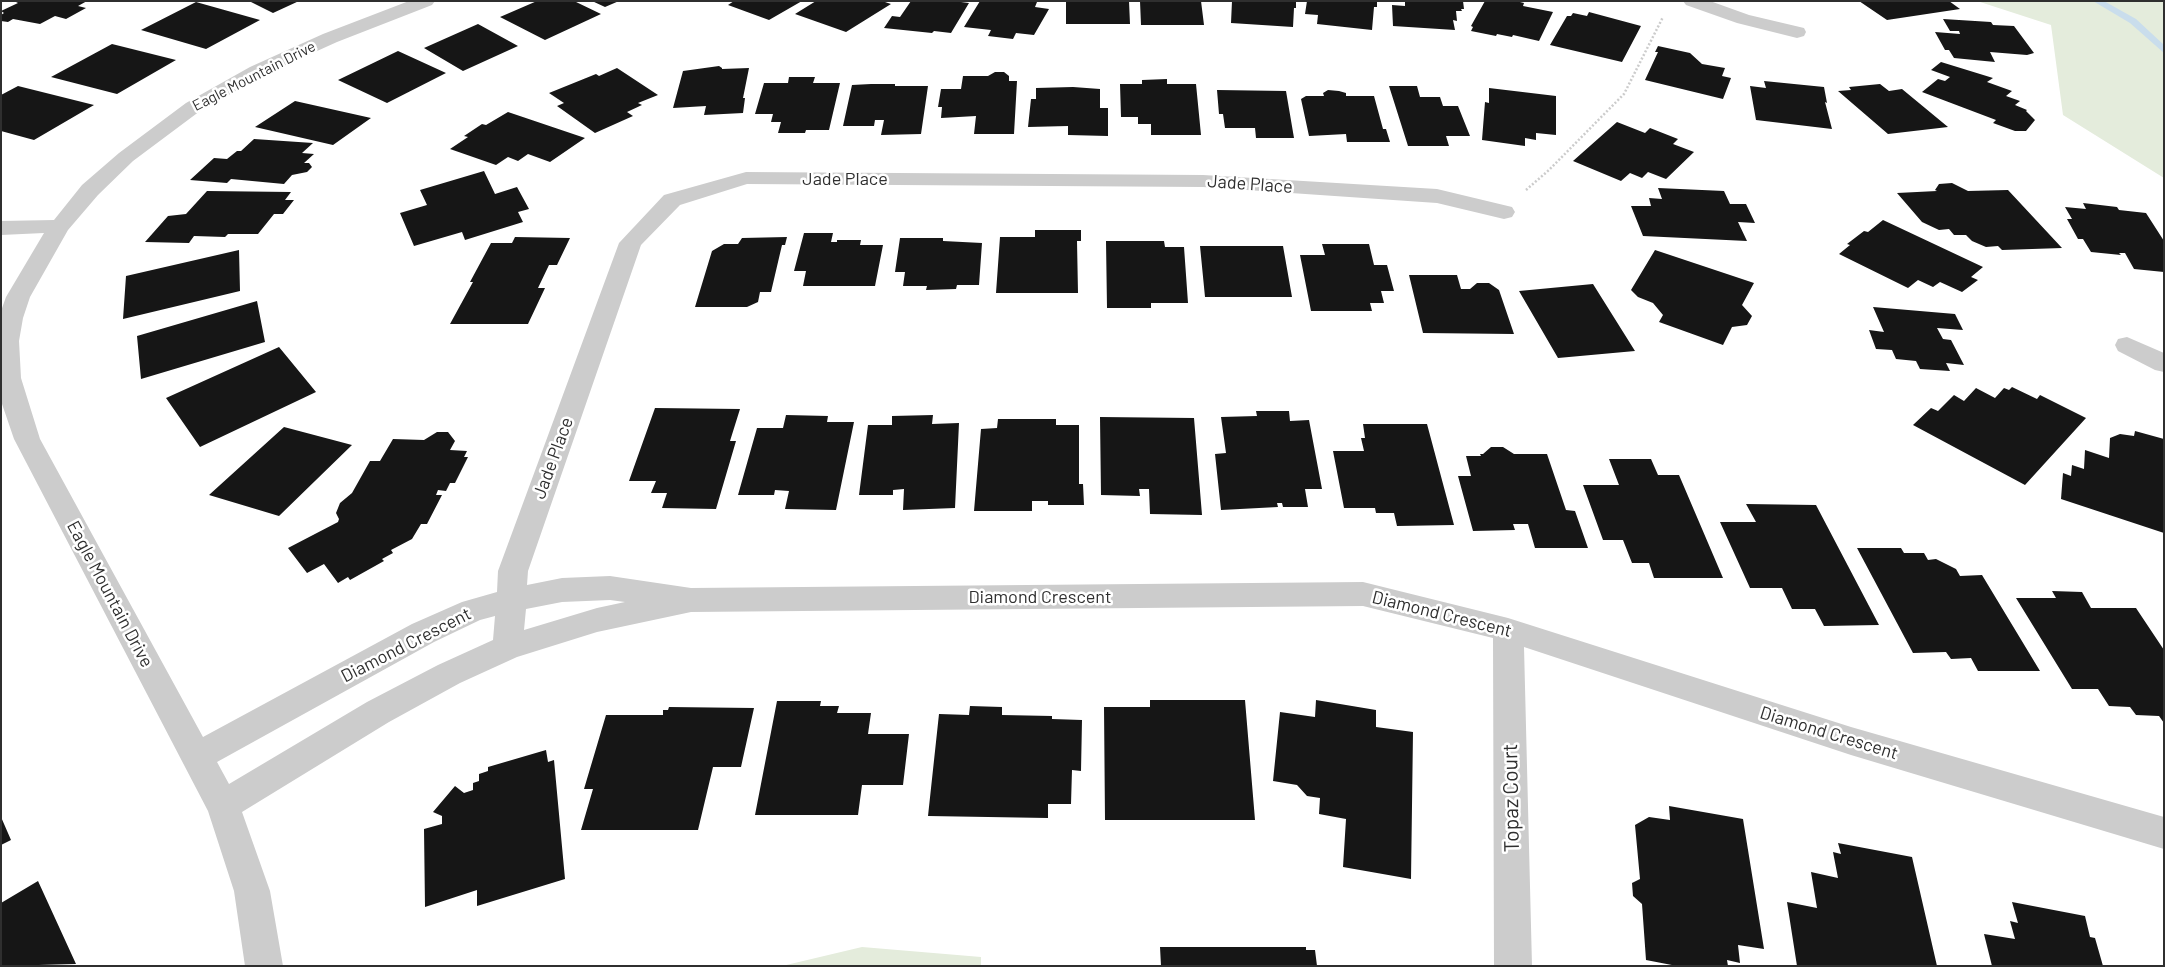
<!DOCTYPE html>
<style>
body{margin:0}
#map{position:relative;width:2165px;height:967px;overflow:hidden;background:#fff;font-family:Barlow,sans-serif}
canvas{display:block}
.frame{position:absolute;inset:0;border:2px solid #2f2f2f;pointer-events:none}
</style>
<div id="map">
<canvas width="2165" height="967"></canvas>
<div class="frame"></div>
</div>
<script>
const context = document.querySelector('canvas').getContext('2d');
context.lineJoin = 'round';
function fillPath(path, color) { context.fillStyle = color; context.fill(path, 'evenodd'); }
const poly = rows => new Path2D(rows.map(r => 'M' + r).join(''));
function strokePath(path, color, width, dash) { context.strokeStyle = color; context.lineWidth = width; context.lineCap = dash ? 'butt' : 'round'; context.setLineDash(dash || []); context.stroke(path); }
function label(font, color, halo, rows, align = 'center') {
  context.font = font + ' Barlow,sans-serif'; context.lineWidth = 5; context.setLineDash([]); context.textBaseline = 'middle'; context.strokeStyle = halo; context.fillStyle = color; for (const [text, x, y, turn = 0] of rows) {
    context.save(); context.translate(x, y); context.rotate((+turn || 0) * Math.PI / 180); context.textAlign = isNaN(turn) ? turn : align; if (halo) context.strokeText(text, 0, 0); context.fillText(text, 0, 0); context.restore();
  }
}
const green = poly([
 [1977,1,2164,1,2164,178,2063,115,2051,25],
 [862,947,981,957,981,966,782,966]
]);
const stream = poly([
 [2093,1,2104,1,2136,19,2164,45,2164,53,2130,23,2093,1]
]);
const building = poly([
 [14,1,87,1,78,6,86,8,66,19,55,16,40,24,13,19,8,22,1,21,1,15,4,13,1,11,18,3],
 [249,1,299,1,273,13],
 [537,1,574,1,601,14,545,40,500,17],
 [592,1,619,1,605,7],
 [734,1,802,1,769,20,728,5],
 [816,1,882,1,891,4,846,32,795,14],
 [911,1,953,1,969,3,951,33,934,31,932,33,884,28,892,16,900,17],
 [980,1,1037,2,1035,7,1049,9,1034,35,1016,33,1013,39,988,36,991,30,964,27],
 [1066,1,1129,1,1130,24,1066,24],
 [1140,1,1201,1,1204,25,1141,25],
 [1232,1,1296,1,1296,8,1294,8,1293,27,1231,23],
 [1307,1,1377,1,1377,7,1374,7,1372,30,1317,24,1318,15,1305,14],
 [1405,1,1463,1,1464,9,1461,9,1462,11,1456,11,1457,21,1453,20,1455,30,1393,26,1392,5,1405,6],
 [1485,1,1516,1,1524,3,1523,6,1553,12,1539,41,1513,35,1512,37,1497,34,1496,36,1471,31,1473,27,1471,26],
 [1859,1,1949,1,1960,9,1887,20],
 [196,2,260,20,206,49,141,30],
 [1589,12,1641,26,1622,62,1550,45,1567,16,1571,16,1573,13,1587,16],
 [1943,19,1991,22,1993,25,2014,26,2034,53,2027,55,1990,52,1995,62,1954,58,1949,50,1945,50,1935,32,1960,34,1959,31,1950,31],
 [478,24,518,46,463,71,424,48],
 [112,44,176,60,117,94,51,77],
 [1658,46,1690,53,1702,64,1725,68,1722,76,1731,78,1723,99,1645,80,1658,52,1655,52],
 [398,51,446,73,387,103,338,80],
 [1941,62,1993,78,1987,82,2012,91,2006,96,2020,101,2015,105,2027,110,2026,111,2035,120,2026,131,2015,131,1993,123,1996,120,1922,92,1938,79,1945,81,1950,77,1931,70],
 [719,66,722,68,722,69,749,68,743,98,745,98,743,113,704,115,706,106,673,108,683,71],
 [617,68,658,95,638,103,642,105,627,112,633,116,595,133,557,106,564,103,549,93,596,74,599,76],
 [995,72,1004,72,1009,76,1009,81,1017,81,1014,134,974,134,976,116,941,118,942,107,938,107,941,89,961,89,963,76,988,76],
 [789,77,815,77,813,83,840,83,829,130,806,130,805,133,778,133,781,122,771,122,773,114,755,114,764,83,788,83],
 [1167,79,1167,84,1196,84,1201,135,1151,135,1151,124,1138,124,1138,117,1121,117,1120,84,1142,84,1142,80],
 [1764,81,1824,87,1827,103,1825,102,1832,129,1756,120,1750,86,1766,88],
 [871,84,895,84,895,86,928,86,921,134,881,135,884,120,875,120,874,126,843,126,852,85],
 [1880,84,1889,91,1902,89,1948,127,1888,134,1838,91,1851,90,1849,87],
 [18,86,94,105,34,140,1,131,1,95],
 [1389,86,1417,86,1420,97,1440,97,1443,106,1458,106,1470,136,1446,136,1449,146,1408,146],
 [1073,87,1100,89,1100,108,1108,108,1108,136,1068,135,1068,126,1028,127,1031,99,1036,99,1036,88],
 [1489,88,1556,96,1556,135,1536,133,1536,140,1525,138,1525,146,1482,140,1485,102,1489,103],
 [1217,90,1286,91,1294,138,1256,138,1255,128,1225,128,1223,114,1219,114],
 [1328,90,1339,91,1346,93,1346,96,1374,96,1383,129,1386,129,1390,142,1347,142,1346,134,1309,136,1301,99,1306,96,1324,96,1323,93],
 [295,101,371,118,333,145,255,127],
 [508,112,585,138,550,162,528,154,518,161,508,157,496,165,450,149,468,137,464,136,482,124,486,125],
 [1617,122,1645,133,1650,128,1678,139,1673,144,1694,152,1666,179,1648,172,1642,178,1630,173,1621,181,1573,161],
 [254,139,313,143,302,153,314,154,304,163,309,163,312,167,307,172,292,175,284,184,231,179,227,183,190,180,214,158,227,159,237,151,241,151],
 [484,171,495,194,517,187,529,209,518,212,523,222,465,240,462,232,414,246,400,213,427,205,420,190],
 [1952,183,1968,191,2008,190,2062,248,2002,250,1998,246,1986,247,1972,241,1966,235,1954,235,1949,229,1939,230,1922,222,1897,193,1937,191,1935,190,1939,184],
 [1658,188,1724,191,1730,204,1746,204,1755,223,1738,222,1747,241,1643,236,1631,206,1651,206,1649,198,1662,199],
 [207,191,291,192,285,200,294,200,283,214,274,214,258,234,228,234,225,237,194,236,189,243,145,242,168,216,186,214],
 [2083,203,2117,207,2119,210,2146,213,2164,241,2164,272,2134,269,2125,253,2119,253,2121,255,2091,252,2083,239,2078,239,2067,219,2072,219,2065,207,2086,209],
 [1883,220,1983,267,1971,277,1978,280,1962,292,1940,282,1933,287,1918,280,1908,288,1839,254,1850,245,1847,244,1864,231,1868,232],
 [1035,230,1081,230,1081,241,1077,241,1078,293,996,293,1000,237,1035,237],
 [804,233,833,233,831,242,837,242,837,240,861,240,860,245,883,245,875,286,803,286,806,271,794,271],
 [515,237,570,238,557,265,549,265,538,288,545,288,528,324,450,324,473,282,470,282,491,243,512,243],
 [787,237,785,245,782,245,771,292,760,292,758,302,747,307,695,307,712,251,724,244,738,244,742,238],
 [900,238,943,238,943,241,982,243,979,285,957,285,956,289,926,290,927,286,903,286,905,272,895,272],
 [1106,241,1164,241,1165,247,1184,247,1188,303,1151,303,1151,308,1107,308],
 [1322,244,1369,244,1374,265,1387,265,1394,291,1381,291,1384,303,1370,303,1372,311,1311,311,1300,255,1325,255],
 [1200,246,1283,246,1292,297,1205,297],
 [239,250,240,291,123,319,126,276],
 [1655,250,1754,283,1742,305,1752,316,1747,325,1732,327,1723,345,1659,322,1663,315,1653,303,1638,297,1631,290],
 [1409,275,1457,275,1461,289,1470,289,1477,283,1489,283,1499,290,1514,334,1423,333],
 [1593,284,1635,351,1558,358,1519,291],
 [257,301,265,342,141,379,137,336],
 [1873,307,1955,314,1963,330,1937,328,1943,339,1951,340,1964,365,1946,363,1950,371,1920,369,1916,361,1896,359,1892,350,1876,349,1869,330,1884,332],
 [279,347,316,392,200,447,166,398],
 [2012,387,2037,399,2040,395,2086,418,2025,485,1913,425,1931,408,1938,411,1954,395,1964,401,1976,388,1995,398,2004,388,2009,390],
 [655,408,740,409,730,441,736,441,716,509,662,508,667,493,651,493,656,481,629,481],
 [1256,411,1289,411,1290,421,1309,420,1322,489,1305,489,1308,507,1283,507,1282,503,1277,503,1278,507,1221,510,1215,454,1226,453,1221,417,1257,416],
 [786,415,828,416,827,422,854,422,836,510,785,509,789,491,775,490,774,495,738,495,757,428,783,428],
 [933,415,932,424,959,423,955,508,903,510,904,489,893,490,893,495,859,495,868,425,892,425,892,416],
 [1100,417,1194,418,1202,515,1150,514,1149,489,1139,489,1140,496,1101,495],
 [998,419,1056,419,1056,425,1079,425,1079,484,1083,484,1084,505,1048,505,1048,501,1032,501,1032,511,974,511,981,429,997,428],
 [1363,424,1427,424,1454,525,1397,526,1394,513,1376,513,1375,508,1344,508,1333,451,1364,451,1361,438,1365,438],
 [284,427,352,445,279,516,209,495],
 [2135,431,2164,439,2164,533,2061,499,2063,473,2071,476,2072,465,2084,469,2085,450,2109,458,2110,438,2120,434,2134,436],
 [437,432,448,432,455,441,450,450,467,451,464,457,468,457,455,483,450,483,446,491,438,490,436,495,442,495,427,524,421,524,412,539,391,550,393,553,382,559,384,561,350,580,348,577,338,583,324,564,307,573,288,548,338,522,339,519,336,513,340,503,352,493,370,461,380,461,393,439,424,440],
 [1491,447,1503,447,1514,454,1547,454,1566,510,1575,511,1588,548,1535,548,1528,524,1513,524,1515,530,1473,531,1458,476,1471,476,1466,456,1481,456,1480,454,1483,454],
 [1609,459,1651,459,1658,475,1679,475,1723,578,1654,578,1649,563,1632,563,1623,540,1603,540,1583,485,1619,485],
 [1746,504,1816,505,1879,625,1824,626,1815,609,1792,609,1782,588,1750,588,1720,522,1756,522],
 [1857,548,1901,548,1904,553,1924,553,1928,560,1936,559,1956,569,1960,576,1982,575,2040,671,1978,671,1971,658,1951,659,1946,652,1913,653],
 [2052,591,2082,592,2091,608,2136,608,2164,650,2164,723,2159,716,2136,715,2130,707,2109,706,2098,689,2072,689,2016,598,2056,598],
 [1150,700,1245,700,1255,820,1105,820,1104,707,1150,707],
 [1316,700,1376,710,1376,727,1413,732,1411,879,1343,867,1346,819,1319,814,1320,798,1307,796,1297,785,1273,781,1280,712,1315,717],
 [777,701,821,701,820,706,839,706,837,713,871,713,868,734,909,734,903,785,862,785,858,815,755,815],
 [970,706,1002,707,1002,715,1052,716,1052,719,1082,720,1081,771,1072,770,1071,804,1048,804,1048,818,928,816,939,714,969,715],
 [669,707,754,708,741,767,713,767,698,830,581,830,593,789,584,789,606,715,663,715,663,710,668,710],
 [546,750,548,762,554,760,565,879,477,906,477,890,425,907,424,829,442,824,442,816,433,812,455,786,464,793,473,790,473,783,479,781,479,774,488,771,488,767],
 [1669,806,1743,819,1764,949,1738,945,1740,963,1727,960,1728,966,1677,966,1646,960,1642,904,1633,896,1632,883,1640,879,1635,825,1649,817,1670,820],
 [1,817,11,840,1,845],
 [1838,843,1912,857,1937,966,1797,966,1787,902,1817,908,1811,872,1838,878,1833,852,1841,854],
 [38,881,76,964,1,966,1,903],
 [2012,902,2085,916,2090,937,2095,938,2103,966,1992,966,1984,934,2015,939,2010,921,2018,923],
 [1160,947,1306,947,1306,950,1315,950,1317,966,1161,966]
]);
const path = poly([
 [1526,190,1549,170,1624,94,1663,17]
]);
const minor = poly([
 [409,1,435,1,432,5,337,42,264,75,200,111,133,161,98,195,68,230,30,297,23,318,19,341,21,378,40,439,203,737,412,624,462,602,497,592,498,571,619,243,664,195,746,172,1203,175,1437,189,1512,207,1515,212,1512,217,1504,219,1437,203,1203,187,747,184,680,205,641,245,528,571,527,585,562,578,610,576,691,588,1363,582,1508,618,1851,727,2164,817,2164,849,1851,755,1524,647,1532,966,1494,966,1493,638,1363,606,691,612,597,632,517,657,460,683,389,722,242,812,270,891,283,966,245,966,234,891,208,811,14,439,1,401,1,311,6,297,44,233,1,235,1,221,54,220,82,185,119,153,186,103,250,67,323,34,409,1],
 [610,600,625,602,597,608,524,630,526,609,562,602,610,600],
 [495,616,493,640,438,665,367,702,229,784,217,762,434,642,480,620,495,616],
 [1683,1,1710,1,1749,15,1804,28,1806,32,1804,36,1797,38,1737,23,1686,5,1683,1],
 [2127,337,2164,353,2164,372,2155,370,2118,351,2115,345,2118,339,2127,337]
]);
const farStreetnames = [
 ["Eagle Mountain Drive",254,76,-27]
];
const streetNames = [
 ["Jade Place",845,179],
 ["Jade Place",1250,184,4],
 ["Jade Place",553,458,-70],
 ["Eagle Mountain Drive",110,594,62],
 ["Diamond Crescent",1040,597],
 ["Diamond Crescent",1442,614,14],
 ["Diamond Crescent",406,645,-27],
 ["Diamond Crescent",1829,733,17]
];
const nearStreetnames = [
 ["Topaz Court",1511,798,-91]
];
fillPath(green, '#e4ecdc');
fillPath(stream, '#c9ddec');
fillPath(building, '#161616');
strokePath(path, '#ccc', 2.5, [2, 2]);
fillPath(minor, '#ccc');
label('15px', '#2f2f2f', '#fff', farStreetnames);
label('18px', '#2f2f2f', '#fff', streetNames);
label('21px', '#2f2f2f', '#fff', nearStreetnames);
</script>
